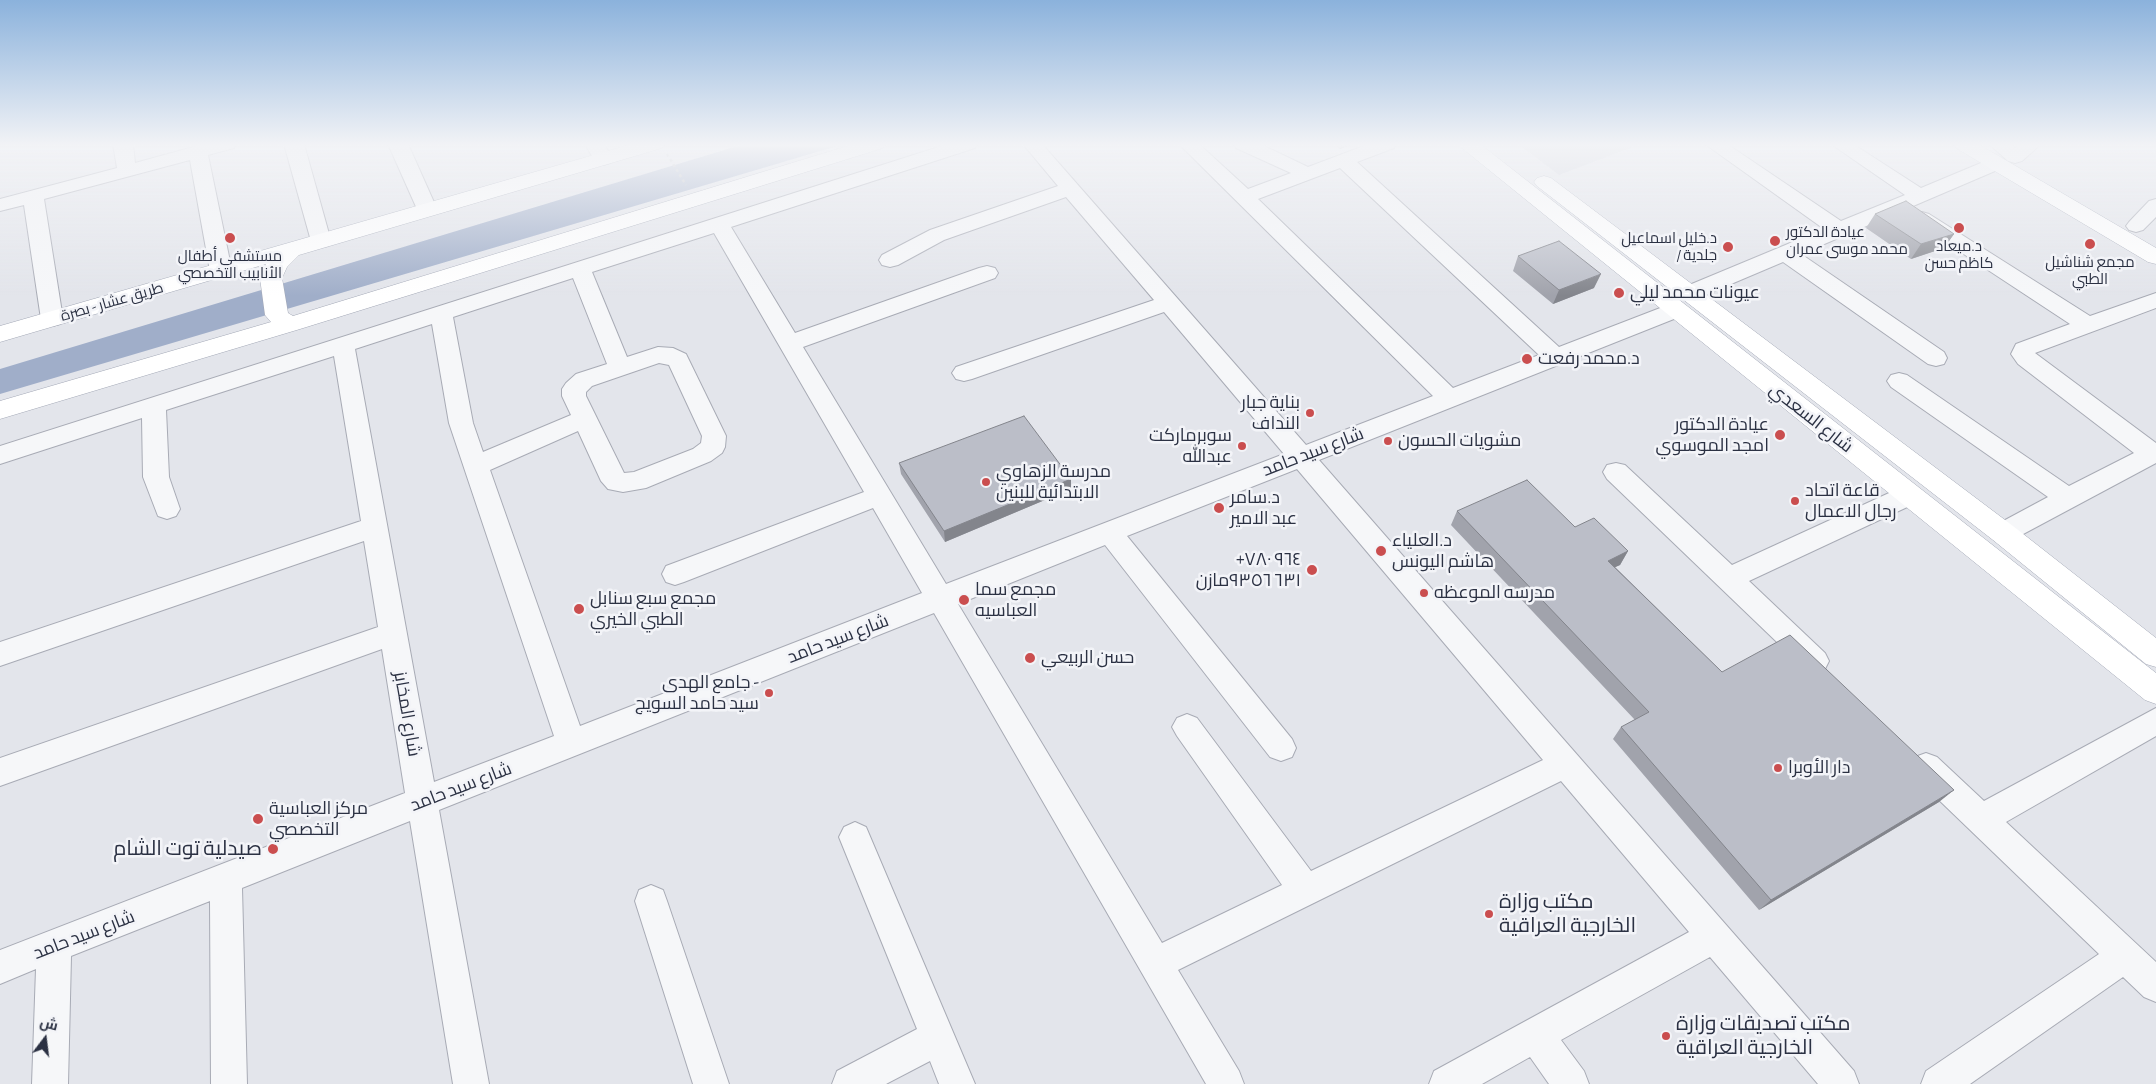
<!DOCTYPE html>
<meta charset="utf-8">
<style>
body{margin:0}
#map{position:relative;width:2156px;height:1084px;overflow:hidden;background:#e3e5eb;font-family:"Alegreya Sans",Cairo,sans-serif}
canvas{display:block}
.north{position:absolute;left:20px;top:1014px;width:50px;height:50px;-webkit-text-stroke:4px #f3f4f8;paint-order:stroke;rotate:15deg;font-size:14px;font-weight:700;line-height:20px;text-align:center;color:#2b3143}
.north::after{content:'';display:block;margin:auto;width:18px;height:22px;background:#2b3143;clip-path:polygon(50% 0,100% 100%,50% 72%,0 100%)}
</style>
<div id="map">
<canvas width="2156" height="1084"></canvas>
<div class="north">ش</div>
</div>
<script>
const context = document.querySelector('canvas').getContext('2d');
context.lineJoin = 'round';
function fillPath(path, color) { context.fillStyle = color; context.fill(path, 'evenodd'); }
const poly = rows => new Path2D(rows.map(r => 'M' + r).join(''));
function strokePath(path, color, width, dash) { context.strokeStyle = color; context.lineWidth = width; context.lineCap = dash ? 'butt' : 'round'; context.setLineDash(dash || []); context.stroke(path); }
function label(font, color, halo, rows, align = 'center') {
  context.font = font + ' "Alegreya Sans",Cairo,sans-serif'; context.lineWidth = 5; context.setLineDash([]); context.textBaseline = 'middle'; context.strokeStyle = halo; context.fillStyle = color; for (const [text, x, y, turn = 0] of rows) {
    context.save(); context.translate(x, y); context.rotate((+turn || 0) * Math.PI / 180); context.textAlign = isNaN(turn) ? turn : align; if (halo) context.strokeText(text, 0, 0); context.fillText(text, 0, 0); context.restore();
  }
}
const built = poly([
 [1518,144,1629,144,1633,147,1559,175]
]);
const water = poly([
 [744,144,844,144,0,394,0,369]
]);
const path = poly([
 [667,154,686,185]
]);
const minor = poly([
 [113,144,133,144,135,163,204,144,236,144,234,148,208,155,232,271,229,276,221,278,213,276,210,271,190,160,44,199,63,319,60,324,52,326,44,324,41,319,24,205,0,211,0,199,117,168,113,144],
 [284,144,304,144,331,241,328,246,321,247,314,246,311,241,284,144],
 [388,144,408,144,437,209,434,213,427,215,420,213,417,209,388,144],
 [585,144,604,144,613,159,610,163,603,165,596,163,585,144],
 [948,144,977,144,975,148,731,227,795,333,979,268,987,266,995,268,998,273,995,278,803,347,946,584,1284,454,1164,312,972,379,964,381,956,379,952,373,956,367,1154,300,1066,197,944,240,898,265,890,267,882,265,879,260,882,255,930,230,1058,186,1023,144,1042,144,1306,445,1433,396,1179,144,1199,144,1248,189,1291,173,1236,148,1234,144,1260,144,1308,167,1369,144,1396,144,1394,148,1357,162,1559,347,1668,305,1676,303,1684,305,1687,310,1684,315,1319,460,1854,1071,1859,1084,1818,1084,1710,957,1561,1040,1584,1071,1589,1084,1549,1084,1530,1057,1482,1084,1429,1084,1434,1071,1689,932,1561,781,1178,970,1239,1071,1244,1084,1206,1084,934,613,439,810,489,1084,453,1084,410,821,242,888,247,1084,211,1084,210,901,71,956,68,1084,32,1084,36,969,0,984,0,950,405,793,382,649,0,786,0,758,378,627,364,541,0,666,0,642,361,521,334,356,166,410,169,477,180,509,176,516,167,519,158,516,143,477,142,418,0,464,0,446,948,144],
 [1340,168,1539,355,1453,388,1258,199,1340,168],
 [714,233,864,492,666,566,662,574,666,582,675,585,684,582,873,508,922,593,580,726,490,470,578,431,601,481,608,489,623,492,646,488,711,461,722,453,725,447,726,436,686,354,673,348,658,347,627,357,592,272,714,233],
 [573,278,607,364,576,374,566,383,562,389,562,396,571,415,483,452,473,423,453,317,573,278],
 [432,324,449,423,554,736,434,782,355,349,432,324],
 [659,363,669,365,702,436,701,443,693,449,634,472,624,473,586,396,586,392,592,386,659,363],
 [1297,469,1543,760,1311,871,1197,718,1187,714,1177,718,1172,727,1177,736,1282,885,1162,943,958,604,1105,545,1270,757,1281,761,1292,757,1296,748,1292,739,1127,536,1297,469],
 [1705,144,1727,144,1841,221,1905,195,1831,144,1853,144,1921,188,1988,160,2002,160,2005,164,2002,168,1801,254,1944,352,1947,358,1944,364,1936,366,1928,364,1783,262,1698,298,1690,300,1682,298,1679,293,1682,288,1824,229,1705,144],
 [1989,144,2010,144,2015,148,2020,144,2041,144,2022,161,2015,163,2008,161,1989,144],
 [2156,199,2156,217,2143,230,2136,232,2129,230,2126,226,2129,222,2149,201,2156,199],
 [1922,212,1929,214,2090,316,2156,293,2156,308,2035,353,2156,443,2156,463,2012,540,2003,543,1994,540,1990,533,1994,526,2048,497,1891,387,1887,381,1891,375,1899,373,1907,375,2069,486,2134,453,2018,364,2011,354,2016,344,2070,324,1915,222,1912,218,1915,214,1922,212],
 [1616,463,1625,465,1732,565,1900,488,1909,485,1918,488,1922,495,1918,502,1749,581,1825,653,1829,661,1825,669,1815,673,1805,669,1607,479,1603,472,1607,465,1616,463],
 [2156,708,2156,736,2006,822,2156,962,2156,1002,2144,997,2123,977,1970,1084,1921,1084,1926,1071,2099,954,1915,777,1911,767,1915,757,1926,753,1937,757,1984,801,2156,708],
 [855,822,866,827,975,1084,939,1084,930,1061,886,1084,832,1084,837,1071,917,1029,839,837,844,827,855,822],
 [651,885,663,890,667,901,729,1084,693,1084,635,901,639,890,651,885]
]);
const major = poly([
 [632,144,665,144,662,148,299,255,287,267,282,278,288,313,293,316,854,144,886,144,883,148,300,329,0,419,0,401,271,322,265,315,260,278,266,264,0,342,0,326,632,144],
 [1457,144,1480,144,2156,673,2156,704,2145,700,1457,144],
 [1953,144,1978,144,2156,248,2156,264,2148,262,1956,148,1953,144],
 [1544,176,1551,178,2013,526,2156,638,2156,667,2146,664,1993,540,1537,186,1534,182,1537,178,1544,176]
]);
const wall = poly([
 [1334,144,1354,144,1340,149],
 [1875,214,1954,234,1944,248,1911,259,1866,228],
 [1518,256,1594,288,1553,304,1513,271],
 [899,463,1071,479,1071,489,945,542,901,474],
 [1457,511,1575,527,1628,551,1620,565,1615,567,1722,672,1939,802,1759,910,1613,739,1621,727,1635,720,1451,525]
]);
const shadedWall = poly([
 [1341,144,1354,144,1340,149],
 [1954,234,1944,248,1911,259,1921,244],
 [1601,274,1594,288,1553,304,1559,290],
 [1071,479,1071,489,945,542,944,531],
 [1628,551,1620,565,1600,574,1608,561],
 [1954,790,1939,802,1759,910,1771,900]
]);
const building = poly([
 [1906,201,1954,234,1921,244,1875,214,1906,201],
 [1559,241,1601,274,1559,290,1518,256,1559,241],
 [1024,416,1071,479,944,531,899,463,1024,416],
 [1527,480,1575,527,1594,518,1628,551,1608,561,1722,672,1790,635,1954,790,1771,900,1621,727,1649,712,1457,511,1527,480]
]);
const markers = [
 [1959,228,6,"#ca4e4f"],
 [230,238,6,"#ca4e4f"],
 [1775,241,6,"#ca4e4f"],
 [2090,244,6,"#ca4e4f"],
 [1728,247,6,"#ca4e4f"],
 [1619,293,6,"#ca4e4f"],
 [1527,359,6,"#ca4e4f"],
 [1310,413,5,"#ca4e4f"],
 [1780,435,6,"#ca4e4f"],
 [1388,441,5,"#ca4e4f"],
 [1242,446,5,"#ca4e4f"],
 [986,482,5,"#ca4e4f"],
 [1795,501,5,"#ca4e4f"],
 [1219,508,6,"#ca4e4f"],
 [1381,551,6,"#ca4e4f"],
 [1312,570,6,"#ca4e4f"],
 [1424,593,5,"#ca4e4f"],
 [964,600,6,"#ca4e4f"],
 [579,609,6,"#ca4e4f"],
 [1030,658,6,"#ca4e4f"],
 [769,693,5,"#ca4e4f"],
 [1778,768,5,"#ca4e4f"],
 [258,819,6,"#ca4e4f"],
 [273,849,6,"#ca4e4f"],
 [1489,914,5,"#ca4e4f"],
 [1666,1036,5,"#ca4e4f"]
];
const farPoinames = [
 ["عيادة الدكتور",1786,232,"left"],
 ["محمد موسى عمران",1786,249,"left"],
 ["د.خليل اسماعيل",1717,238,"right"],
 ["/ جلدية",1717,255,"right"],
 ["د.ميعاد",1959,246],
 ["كاظم حسن",1959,263],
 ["مستشفى أطفال",230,256],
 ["الأنابيب التخصصي",230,273],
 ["مجمع شناشيل",2090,262],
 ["الطبي",2090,279]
];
const farStreetnames = [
 ["طريق عشار - بصرة",112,302,-16]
];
const poiNames = [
 ["عيونات محمد ليلي",1630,293],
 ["د.محمد رفعت",1538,359],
 ["بناية جبار",1300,403,"right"],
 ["النداف",1300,424,"right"],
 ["عيادة الدكتور",1769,425,"right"],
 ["امجد الموسوي",1769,446,"right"],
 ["سوبرماركت",1232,436,"right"],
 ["عبدالله",1232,457,"right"],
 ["مشويات الحسون",1398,441],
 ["مدرسة الزهاوي",996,472],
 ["اﻻبتدائية للبنين",996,493],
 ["قاعة اتحاد",1805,491],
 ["رجال الاعمال",1805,512],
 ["د.سامر",1230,498],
 ["عبد الامير",1230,519],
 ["د.العلياء",1392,541],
 ["هاشم اليونس",1392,562],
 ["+٩٦٤ ٧٨٠",1301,560,"right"],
 ["٦٣١ ٩٣٥٦مازن",1301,581,"right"],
 ["مجمع سما",975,590],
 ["العباسيه",975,611],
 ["مدرسه الموعظه",1434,593],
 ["مجمع سبع سنابل",590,599],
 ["الطبي الخيري",590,620],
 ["حسن الربيعي",1041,658],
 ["جامع الهدى -",759,683,"right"],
 ["سيد حامد السويج",759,704,"right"],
 ["دار الأوبرا",1788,768],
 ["مركز العباسية",269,809],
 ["التخصصي",269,830]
];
const streetNames = [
 ["شارع السعدي",1811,418,38],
 ["شارع سيد حامد",1313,452,-21],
 ["شارع سيد حامد",838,639,-21],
 ["شارع المخابز",407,714,80],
 ["شارع سيد حامد",461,787,-21],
 ["شارع سيد حامد",84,935,-21]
];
const nearPoinames = [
 ["صيدلية توت الشام",262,849,"right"],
 ["مكتب وزارة",1499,902],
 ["الخارجية العراقية",1499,926],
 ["مكتب تصديقات وزارة",1676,1024],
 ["الخارجية العراقية",1676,1048]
];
fillPath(built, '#d1d4dd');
fillPath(water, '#a0aec9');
strokePath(minor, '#a8abb5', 2);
strokePath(major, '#a3a8b6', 1);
strokePath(path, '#bdc0c6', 2.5, [3, 3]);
fillPath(minor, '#f6f7f9');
fillPath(major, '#fff');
fillPath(wall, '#a1a3ac');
fillPath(shadedWall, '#83858c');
fillPath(building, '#bbbec8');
strokePath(building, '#83858c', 1);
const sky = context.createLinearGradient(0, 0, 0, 296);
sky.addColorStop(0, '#8bb2dc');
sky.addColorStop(0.49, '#f2f3f6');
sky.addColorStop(1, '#f2f3f600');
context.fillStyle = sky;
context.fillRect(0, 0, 2156, 296);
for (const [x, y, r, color] of markers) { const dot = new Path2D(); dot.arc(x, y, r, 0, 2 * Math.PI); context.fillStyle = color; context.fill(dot); strokePath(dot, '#f3f4f8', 2); }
label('15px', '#2b3143', '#f3f4f8', farPoinames);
label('15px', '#2b3143', '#f3f4f8', farStreetnames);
label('18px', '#2b3143', '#f3f4f8', poiNames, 'left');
label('18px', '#2b3143', '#f3f4f8', streetNames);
label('21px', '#2b3143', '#f3f4f8', nearPoinames, 'left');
</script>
